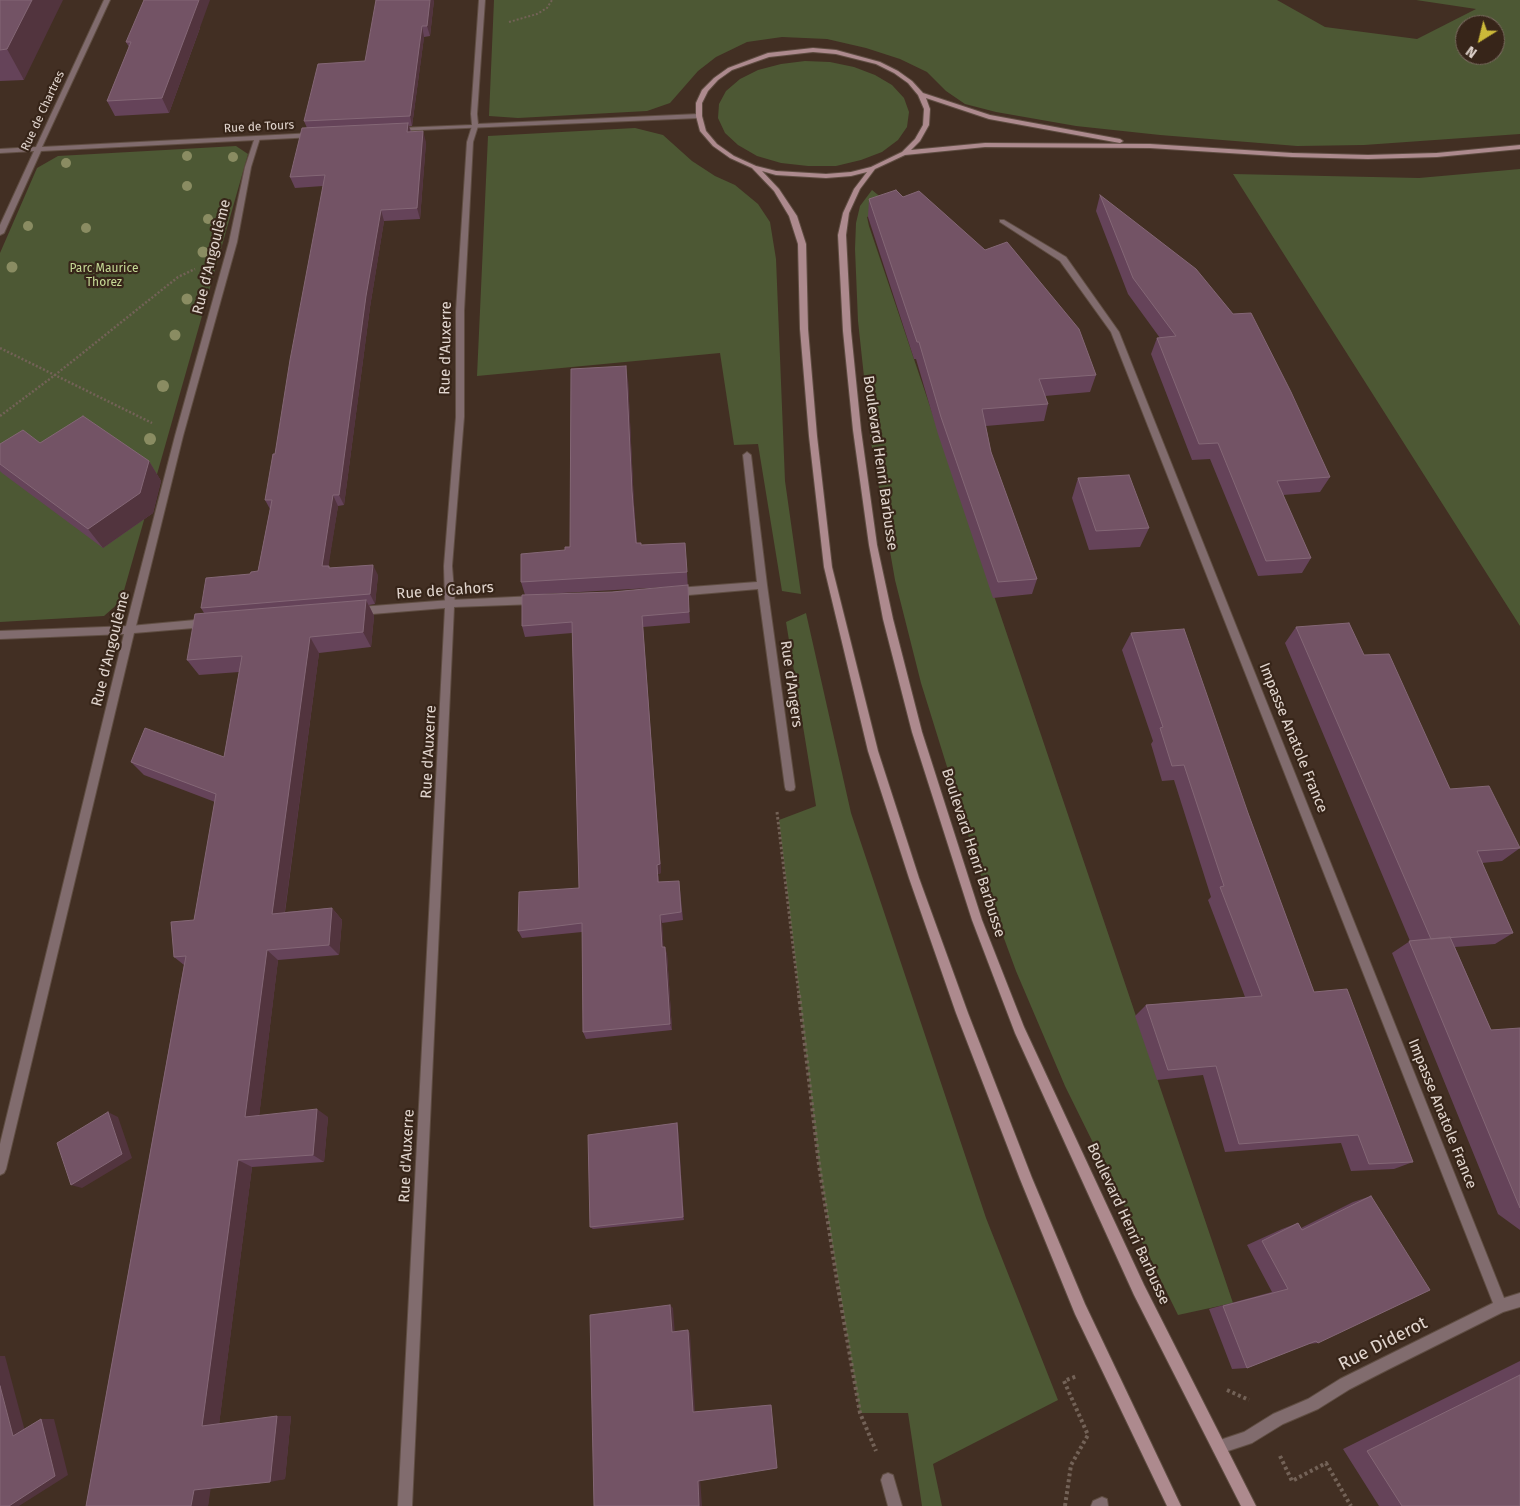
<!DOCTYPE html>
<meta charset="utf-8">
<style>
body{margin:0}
#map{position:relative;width:1520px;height:1506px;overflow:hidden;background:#422f23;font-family:"Fira Sans",sans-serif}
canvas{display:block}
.north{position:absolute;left:1455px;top:15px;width:50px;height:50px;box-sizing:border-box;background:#372519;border:1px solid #7b6b61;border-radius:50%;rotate:216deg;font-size:14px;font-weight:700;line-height:20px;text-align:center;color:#e1d5ce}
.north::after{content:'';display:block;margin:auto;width:18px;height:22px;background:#ccb939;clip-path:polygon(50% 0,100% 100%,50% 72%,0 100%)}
</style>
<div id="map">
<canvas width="1520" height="1506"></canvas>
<div class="north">N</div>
</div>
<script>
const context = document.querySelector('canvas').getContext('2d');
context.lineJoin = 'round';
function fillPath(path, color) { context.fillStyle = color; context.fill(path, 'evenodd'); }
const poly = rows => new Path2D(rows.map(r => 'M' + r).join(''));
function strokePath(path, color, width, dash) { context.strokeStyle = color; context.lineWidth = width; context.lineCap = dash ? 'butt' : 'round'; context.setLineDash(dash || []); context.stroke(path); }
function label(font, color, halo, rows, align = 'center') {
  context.font = font + ' "Fira Sans",sans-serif'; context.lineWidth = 4.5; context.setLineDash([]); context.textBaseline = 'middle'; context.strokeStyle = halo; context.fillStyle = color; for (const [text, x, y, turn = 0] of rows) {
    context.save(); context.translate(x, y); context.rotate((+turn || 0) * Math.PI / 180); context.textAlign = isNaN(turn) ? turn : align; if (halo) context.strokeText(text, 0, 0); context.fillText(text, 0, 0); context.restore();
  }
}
const green = poly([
 [494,0,1277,0,1325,27,1417,39,1476,9,1416,0,1520,0,1520,134,1364,145,1297,146,1160,135,1076,126,996,112,965,104,946,91,927,72,900,59,866,48,827,39,782,37,747,42,716,57,698,71,670,103,647,111,518,118,489,116],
 [1465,25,1495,25,1495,55,1465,55],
 [805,61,830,62,854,67,875,75,892,85,904,98,909,112,907,127,898,140,882,152,861,160,836,166,808,166,781,163,757,156,738,145,725,133,718,118,719,104,726,91,740,79,758,70,781,64],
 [635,128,663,135,692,161,715,176,735,185,758,204,770,222,776,259,785,481,801,594,782,591,758,444,734,445,720,353,477,376,488,136],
 [236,146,248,154,121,601,104,616,0,622,0,253,37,168,58,156],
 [1520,169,1520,626,1233,174,1419,178],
 [872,190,894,208,867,217,869,226,1233,1303,1178,1315,1065,1086,1016,971,980,873,921,683,895,580,871,442,858,321,855,249,856,223,860,206],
 [806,613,851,813,986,1218,1058,1400,933,1464,942,1506,922,1506,908,1413,860,1413,819,1165,779,820,816,806,786,622]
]);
const pathFar3 = poly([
 [509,22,537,14,547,8,552,0]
]);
const pathFar2 = poly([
 [0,348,152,423],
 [0,416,55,375,178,277,195,269]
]);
const pathFar1 = poly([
 [777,812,799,996]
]);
const path = poly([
 [799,995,819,1165,839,1293,860,1413,876,1451],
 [1227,1390,1249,1400],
 [1280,1456,1292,1481,1326,1463,1351,1506],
 [1065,1506,1071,1465,1088,1435,1064,1381,1077,1376]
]);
const lane = poly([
 [475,124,478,126,473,142,464,311,464,417,452,566,455,604,450,608,445,604,444,566,456,417,456,311,467,142,472,126,475,124],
 [255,137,260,138,251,167,237,242,183,436,135,630,130,634,125,630,175,436,229,242,245,167,255,137],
 [888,1473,893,1475,902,1506,888,1506,881,1480,883,1475,888,1473]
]);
const street = poly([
 [104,0,110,0,42,147,314,133,317,135,314,137,41,151,4,233,0,235,0,225,34,151,0,153,0,149,36,147,104,0],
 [479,0,485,0,477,114,478,124,699,114,702,116,699,118,396,131,395,130,398,128,472,125,471,114,479,0],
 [1000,220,1004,220,1066,257,1119,332,1504,1298,1520,1293,1520,1307,1503,1312,1387,1370,1350,1389,1318,1409,1283,1424,1252,1443,1219,1454,1214,1452,1212,1447,1214,1442,1244,1432,1273,1414,1308,1399,1340,1379,1493,1303,1111,332,1060,261,1000,222,1000,220],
 [747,452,751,455,767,585,795,787,794,790,790,791,786,790,785,787,758,589,677,596,672,592,677,588,757,582,743,455,747,452],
 [535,596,540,600,535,604,454,607,412,1506,398,1506,445,608,360,615,355,611,360,607,450,600,535,596],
 [206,619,211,623,206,627,134,633,6,1169,4,1173,0,1175,0,1144,124,634,0,639,0,631,130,626,206,619],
 [1102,1497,1107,1499,1108,1506,1091,1506,1093,1501,1102,1497]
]);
const secondary = poly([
 [813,48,836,50,880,62,898,71,912,81,923,93,990,115,1120,139,1123,141,1120,143,989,119,926,98,930,109,929,125,920,141,911,150,985,143,1150,144,1292,153,1368,155,1437,153,1520,145,1520,149,1437,157,1368,159,1292,157,1150,148,985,147,905,155,875,169,860,189,849,213,846,235,851,331,861,430,877,545,893,619,922,732,982,920,1024,1027,1144,1285,1256,1506,1241,1506,1134,1295,1015,1033,972,920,912,732,883,619,869,545,853,430,843,331,838,235,843,213,854,189,867,172,851,176,826,178,776,175,762,171,779,189,797,216,806,244,808,329,817,436,832,567,878,751,919,878,968,1013,1032,1178,1085,1304,1181,1506,1167,1506,1075,1314,1020,1179,956,1013,909,878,868,751,824,567,809,436,800,329,798,244,789,216,774,191,752,168,730,158,713,146,700,131,696,116,696,103,702,90,714,78,728,68,768,53,813,48],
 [813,52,836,54,876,64,894,73,908,83,918,95,924,109,923,125,915,139,902,152,871,167,851,172,826,174,776,171,756,166,734,156,717,144,706,131,702,116,702,103,708,91,718,80,732,70,769,57,813,52]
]);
const trees = [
 [187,156,5],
 [233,157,5],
 [66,163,5],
 [187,186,5],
 [208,219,5],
 [28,226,5],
 [86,228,5],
 [203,252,5.5],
 [12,267,5.5],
 [187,299,5.5],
 [175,335,5.5],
 [163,386,6],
 [150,439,6]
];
const wall = poly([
 [0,0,24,80,0,81],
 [434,0,430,36,424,37,412,126,409,126,411,131,426,142,420,219,384,221,370,307,344,505,338,506,328,566,330,568,378,575,375,604,369,605,374,616,371,647,319,653,285,912,332,908,342,920,339,955,278,960,259,1116,328,1117,324,1162,252,1167,219,1424,291,1416,285,1479,210,1488,208,1506,86,1506,184,965,174,957,194,920,215,802,144,775,131,762,224,757,239,672,199,675,187,660,204,613,201,608,250,574,258,571,270,509,265,500,275,454,323,186,295,188,290,177,307,128,304,121,365,61],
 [200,28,169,113,115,116,107,101,129,47,126,42],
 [1100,195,1330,477,1320,492,1283,495,1311,558,1302,573,1258,576,1210,459,1192,460,1151,354,1157,338,1160,338,1128,294,1096,211],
 [869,199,1096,375,1090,392,1045,396,1048,404,1044,421,986,426,991,452,1037,579,1032,594,993,598,938,434,916,359,914,359,868,217],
 [628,380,634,505,637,543,641,545,686,556,690,623,643,627,661,873,658,874,659,882,680,890,683,920,662,923,663,947,667,954,672,1030,586,1039,583,1032,582,932,522,938,518,931,579,888,572,633,525,637,522,626,525,595,521,582,565,550,570,547],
 [685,586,612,592,527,595],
 [40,443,149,461,161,481,153,513,103,548,2,473,0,471,0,444],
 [1078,478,1149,528,1140,547,1089,550,1072,498],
 [1296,627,1364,655,1450,789,1520,848,1502,861,1482,863,1513,933,1495,944,1455,947,1491,1030,1520,1028,1520,1230,1498,1214,1392,953,1410,941,1285,643],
 [1131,633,1248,813,1314,992,1413,1162,1394,1169,1351,1171,1341,1143,1225,1152,1203,1075,1157,1080,1135,1016,1146,1005,1245,997,1208,900,1211,897,1174,780,1162,781,1151,744,1153,741,1122,650],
 [677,1123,678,1128,684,1220,593,1229,590,1227],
 [1371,1196,1318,1343,1308,1344,1247,1368,1232,1369,1209,1309,1272,1292,1247,1245,1282,1229,1298,1223,1301,1228,1353,1202],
 [1520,1361,1520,1506,1379,1506,1343,1449]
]);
const shadedWall = poly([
 [32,0,63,0,24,80,7,49],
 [199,0,210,0,169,113,162,98],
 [430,0,434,0,430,36,427,26],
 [422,26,424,37,412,126,410,116],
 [408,123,411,134,407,132],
 [423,131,426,142,420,219,417,208],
 [381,210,384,221,370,307,344,505,339,495,366,296],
 [626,366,628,380,634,505,638,556,632,491],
 [149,461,161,481,153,513,103,548,88,529],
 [333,495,338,506,327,576,322,566],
 [373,565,378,575,375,604,370,594],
 [366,600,374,616,371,647,363,632],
 [642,616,643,627,661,873,658,874,660,891,658,882],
 [310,637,319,653,283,925,272,914],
 [332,908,342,920,339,955,329,945],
 [660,915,662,923,664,954,662,947],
 [665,947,667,954,672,1030,670,1024],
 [267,950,278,960,258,1125,245,1117],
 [317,1109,328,1117,324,1162,313,1155],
 [108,1112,118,1117,132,1158,82,1188,71,1185],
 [677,1123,678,1128,684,1220,683,1217],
 [238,1160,252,1167,219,1425,202,1426],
 [670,1305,673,1308,675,1335,672,1332],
 [688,1330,690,1333,695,1411,693,1412],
 [0,1356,5,1356,26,1435,13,1436,0,1386],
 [277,1416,291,1416,285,1479,270,1482],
 [41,1419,54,1419,68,1475,19,1506,9,1506],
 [700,1478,702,1506,699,1506,698,1481],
 [211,1487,208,1506,191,1506,194,1490]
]);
const building = poly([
 [0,0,32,0,7,49,0,50,0,0],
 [144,0,199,0,162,98,107,101,131,42,126,42,144,0],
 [376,0,430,0,427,26,422,26,410,116,304,121,318,64,365,61,376,0],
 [408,123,407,132,423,131,417,208,381,210,366,296,339,495,333,495,322,566,329,566,329,568,373,565,370,594,201,608,206,578,250,574,251,572,258,571,272,500,265,500,273,454,275,454,290,360,325,175,290,177,302,128,408,123],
 [896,190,903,197,919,191,985,250,1007,242,1079,329,1096,375,1039,379,1048,404,982,409,991,452,1037,579,998,582,941,417,919,342,917,342,869,199,896,190],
 [1100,195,1196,269,1233,314,1251,313,1291,392,1330,477,1277,481,1311,558,1266,561,1218,443,1199,444,1157,338,1176,336,1133,278,1100,195],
 [626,366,632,491,636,543,641,543,641,545,685,543,687,572,521,582,521,554,565,550,565,547,570,547,571,369,626,366],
 [83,416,149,461,140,493,88,529,0,464,0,444,23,430,40,443,83,416],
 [1129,475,1149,528,1096,531,1078,478,1129,475],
 [688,585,689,612,642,616,660,864,657,865,658,882,679,881,681,912,660,915,662,947,665,947,670,1024,583,1032,582,923,518,931,519,892,579,888,572,622,522,626,522,595,612,592,688,585],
 [366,600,363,632,310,637,272,914,332,908,329,945,267,950,245,1117,317,1109,313,1155,238,1160,202,1426,277,1416,270,1482,194,1490,191,1506,86,1506,186,956,174,957,171,922,194,920,216,794,131,762,145,728,224,757,242,656,187,660,195,614,366,600],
 [1349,623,1364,655,1389,654,1450,789,1489,786,1520,848,1477,851,1513,933,1431,939,1296,627,1349,623],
 [1184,629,1248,813,1314,992,1347,989,1413,1162,1369,1164,1358,1135,1239,1144,1216,1066,1168,1070,1146,1005,1262,996,1220,887,1224,886,1184,765,1172,766,1160,728,1163,727,1131,633,1184,629],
 [1450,937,1491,1030,1520,1028,1520,1208,1409,941,1450,937],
 [108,1112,122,1154,71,1185,57,1143,108,1112],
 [677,1123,683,1217,590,1227,588,1135,677,1123],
 [1371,1196,1430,1290,1318,1343,1316,1341,1247,1368,1223,1306,1288,1289,1262,1241,1298,1223,1302,1230,1371,1196],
 [670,1305,672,1332,688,1330,693,1412,771,1405,777,1468,698,1481,699,1506,594,1506,590,1315,670,1305],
 [1520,1375,1520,1506,1402,1506,1367,1451,1520,1375],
 [0,1386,13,1436,41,1419,55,1476,9,1506,0,1506,0,1386]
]);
const farStreetnames = [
 ["Rue de Chartres",43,111,-65],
 ["Rue de Tours",259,127,-3]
];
const farParknames = [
 ["Parc Maurice",104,269],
 ["Thorez",104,283]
];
const streetNames = [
 ["Rue d'Angoulême",212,257,-76],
 ["Rue d'Auxerre",446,348,-89],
 ["Boulevard Henri Barbusse",880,463,82],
 ["Rue de Cahors",445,591,-4],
 ["Rue d'Angoulême",111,649,-76],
 ["Rue d'Angers",791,684,82],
 ["Impasse Anatole France",1293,738,68],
 ["Rue d'Auxerre",429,752,-87],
 ["Boulevard Henri Barbusse",973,853,72],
 ["Impasse Anatole France",1442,1114,68],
 ["Rue d'Auxerre",407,1156,-87],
 ["Boulevard Henri Barbusse",1128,1224,65]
];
const nearStreetnames = [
 ["Rue Diderot",1383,1344,-27]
];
fillPath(green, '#4d5834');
strokePath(lane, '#5f4d42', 2);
strokePath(street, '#5f4d42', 2);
strokePath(secondary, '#5f4d42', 2);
strokePath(pathFar3, '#736257', 2, [2, 2]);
strokePath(pathFar2, '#736257', 2.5, [2, 2]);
strokePath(pathFar1, '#736257', 3, [2.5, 2.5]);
strokePath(path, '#736257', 4, [3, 3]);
fillPath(lane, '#816c6e');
fillPath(street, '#816c6e');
fillPath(secondary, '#ad8a8e');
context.fillStyle = '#8a8c62';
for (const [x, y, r] of trees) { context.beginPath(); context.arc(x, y, r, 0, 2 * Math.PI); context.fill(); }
fillPath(wall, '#654359');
fillPath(shadedWall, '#52343e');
fillPath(building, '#735365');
strokePath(building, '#846776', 1);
label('12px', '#e1d5ce', '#372519', farStreetnames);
label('12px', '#c5d995', '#372519', farParknames);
label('15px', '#e1d5ce', '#372519', streetNames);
label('18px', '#e1d5ce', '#372519', nearStreetnames);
</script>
